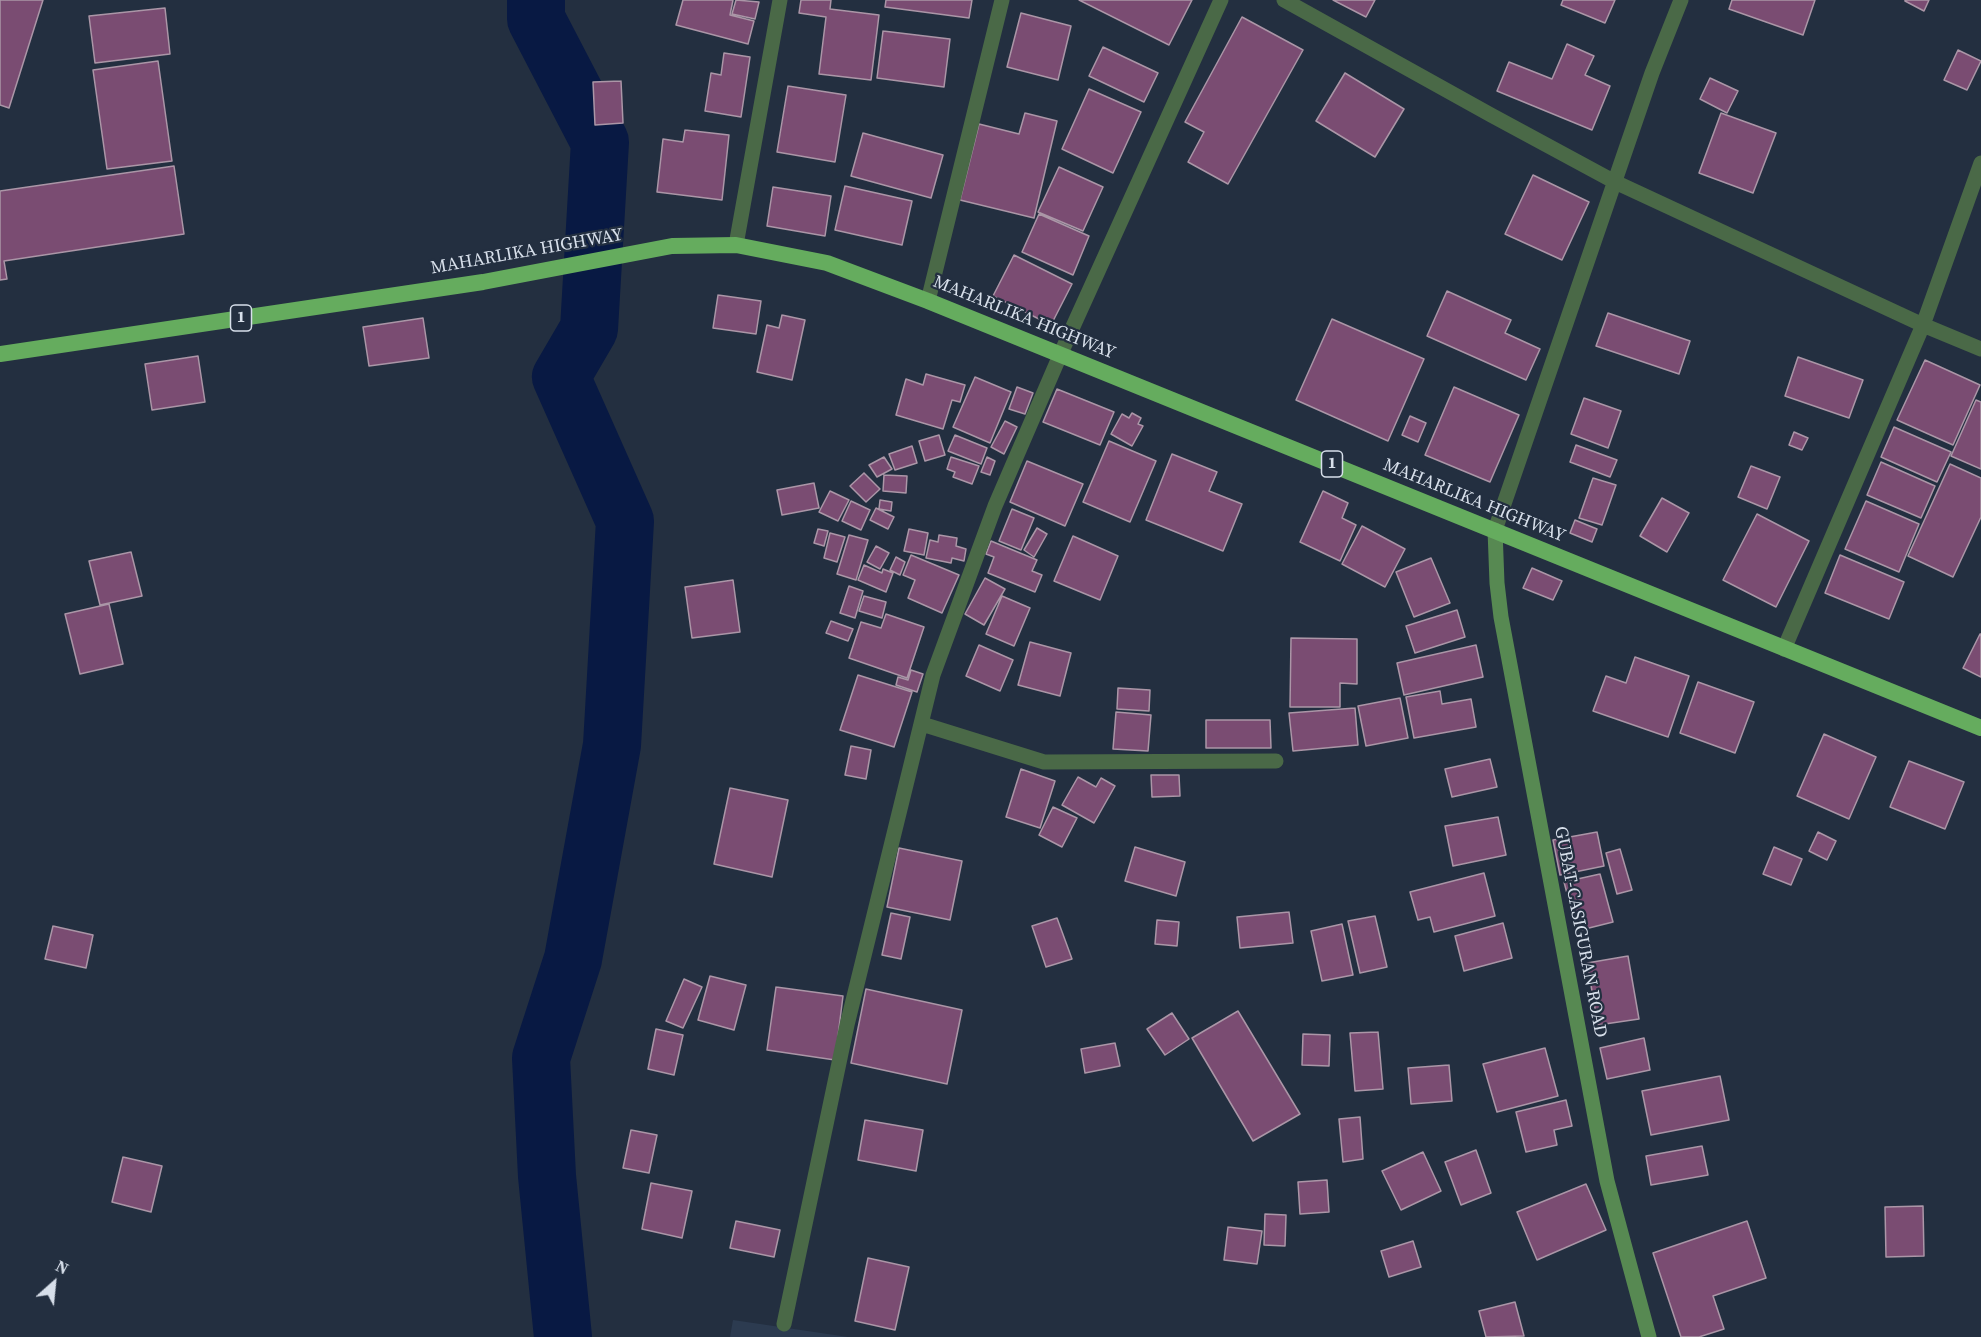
<!DOCTYPE html>
<style>
body{margin:0}
#map{position:relative;width:1981px;height:1337px;overflow:hidden;background:#232f40;font-family:"Source Serif 4",serif}
canvas{display:block}
.north{position:absolute;left:24px;top:1253px;width:60px;height:60px;-webkit-text-stroke:4px #232f40;paint-order:stroke;rotate:27deg;font-size:16px;font-weight:700;line-height:24px;text-align:center;color:#d7dfea}
.north::after{content:'';display:block;margin:auto;width:21px;height:27px;background:#d7dfea;clip-path:polygon(50% 0,100% 100%,50% 72%,0 100%)}
</style>
<div id="map">
<canvas width="1981" height="1337"></canvas>
<div class="north">N</div>
</div>
<script>
const context = document.querySelector('canvas').getContext('2d');
context.lineJoin = 'round';
function fillPath(path, color) { context.fillStyle = color; context.fill(path, 'evenodd'); }
const poly = rows => new Path2D(rows.map(r => 'M' + r).join(''));
function strokePath(path, color, width, dash) { context.strokeStyle = color; context.lineWidth = width; context.lineCap = dash ? 'butt' : 'round'; context.setLineDash(dash || []); context.stroke(path); }
function label(font, color, halo, rows, align = 'center') {
  context.font = font + ' "Source Serif 4",serif'; context.lineWidth = 4.5; context.setLineDash([]); context.textBaseline = 'middle'; context.strokeStyle = halo; context.fillStyle = color; for (const [text, x, y, turn = 0] of rows) {
    context.save(); context.translate(x, y); context.rotate((+turn || 0) * Math.PI / 180); context.textAlign = isNaN(turn) ? turn : align; if (halo) context.strokeText(text, 0, 0); context.fillText(text, 0, 0); context.restore();
  }
}
const built = poly([
 [733,1320,848,1337,730,1337]
]);
const river = poly([
 [536,0,536,19,600,142,589,329,561,377,625,521,612,745,573,959,541,1058,547,1176,563,1337]
]);
const building = poly([
 [0,0,43,0,9,108,0,105,0,0],
 [683,0,733,0,730,15,754,21,748,44,676,25,683,0],
 [736,0,759,2,755,19,732,14,736,0],
 [801,0,831,0,830,9,879,15,871,80,819,74,826,17,799,13,801,0],
 [886,0,972,0,969,18,885,7,886,0],
 [1079,0,1192,0,1169,45,1079,0],
 [1333,0,1375,0,1366,17,1333,0],
 [1563,0,1615,0,1605,23,1561,5,1563,0],
 [1732,0,1815,0,1803,35,1729,9,1732,0],
 [1905,0,1929,0,1924,11,1905,1,1905,0],
 [165,8,170,54,95,63,89,16,165,8],
 [1021,13,1071,26,1058,80,1007,67,1021,13],
 [1242,17,1303,50,1228,184,1188,162,1204,132,1185,122,1242,17],
 [883,31,950,39,944,87,877,78,883,31],
 [1567,44,1594,56,1585,75,1610,86,1592,130,1497,91,1509,62,1552,79,1567,44],
 [1103,47,1158,73,1144,102,1089,76,1103,47],
 [1958,50,1981,61,1967,90,1944,80,1958,50],
 [724,53,750,57,741,117,705,111,711,73,721,75,724,53],
 [158,61,172,161,107,169,93,70,158,61],
 [1345,73,1404,109,1375,157,1316,121,1345,73],
 [1710,78,1738,91,1727,113,1700,99,1710,78],
 [621,81,623,123,595,125,593,82,621,81],
 [788,86,846,95,835,162,777,152,788,86],
 [1089,89,1141,112,1113,173,1062,149,1089,89],
 [1025,113,1057,121,1034,218,960,200,979,124,1019,134,1025,113],
 [1721,113,1776,133,1753,193,1699,173,1721,113],
 [685,130,729,135,722,200,657,192,663,139,683,142,685,130],
 [863,133,943,155,931,198,851,176,863,133],
 [174,166,184,234,4,261,7,279,0,280,0,191,174,166],
 [1059,167,1103,187,1083,231,1038,212,1059,167],
 [1533,175,1589,202,1562,260,1505,234,1533,175],
 [845,186,912,201,902,245,835,230,845,186],
 [773,187,831,196,825,236,767,226,773,187],
 [1039,214,1089,236,1073,275,1022,252,1039,214],
 [1014,255,1072,284,1051,325,993,296,1014,255],
 [1447,291,1511,320,1505,333,1540,349,1526,380,1427,336,1447,291],
 [718,295,761,301,756,334,713,328,718,295],
 [1608,313,1690,341,1679,374,1596,346,1608,313],
 [782,315,805,320,792,380,757,372,767,325,779,328,782,315],
 [423,318,429,358,369,366,363,327,423,318],
 [1332,319,1424,359,1388,441,1296,400,1332,319],
 [198,356,205,402,152,410,145,364,198,356],
 [1798,357,1863,380,1849,418,1785,396,1798,357],
 [1925,360,1980,385,1953,445,1897,420,1925,360],
 [926,374,965,385,960,402,952,400,943,429,896,415,906,379,923,385,926,374],
 [975,377,1011,392,990,443,953,427,975,377],
 [1017,387,1033,393,1025,414,1009,409,1017,387],
 [1454,387,1519,415,1490,482,1425,455,1454,387],
 [1057,389,1114,412,1100,445,1043,422,1057,389],
 [1584,398,1621,411,1608,448,1571,434,1584,398],
 [1976,400,1981,402,1981,469,1951,456,1976,400],
 [1132,413,1141,418,1138,424,1143,426,1132,446,1111,434,1122,414,1129,418,1132,413],
 [1410,416,1426,423,1418,442,1402,435,1410,416],
 [1005,421,1017,427,1004,454,991,447,1005,421],
 [1894,427,1951,452,1937,482,1881,457,1894,427],
 [1794,432,1808,438,1802,450,1789,445,1794,432],
 [939,435,945,455,925,461,919,441,939,435],
 [955,435,987,448,981,464,948,451,955,435],
 [1109,441,1156,461,1130,522,1083,502,1109,441],
 [1576,445,1617,460,1610,477,1570,462,1576,445],
 [912,446,917,463,895,470,889,454,912,446],
 [1172,454,1217,472,1209,491,1242,504,1223,551,1146,520,1172,454],
 [884,457,892,469,877,477,869,465,884,457],
 [951,457,979,466,972,484,953,477,955,472,947,469,951,457],
 [987,457,995,461,990,475,981,472,987,457],
 [1027,461,1083,484,1065,526,1010,502,1027,461],
 [1881,462,1935,486,1921,518,1867,495,1881,462],
 [1950,464,1981,478,1981,517,1953,577,1908,556,1950,464],
 [1751,466,1780,477,1767,509,1738,497,1751,466],
 [864,473,880,489,866,502,850,486,864,473],
 [884,475,907,476,906,493,883,491,884,475],
 [1593,478,1616,485,1602,525,1579,518,1593,478],
 [814,483,819,508,782,515,777,490,814,483],
 [830,491,849,500,838,521,819,512,830,491],
 [1323,491,1348,503,1342,518,1356,525,1340,561,1300,542,1323,491],
 [1662,498,1689,513,1667,552,1640,536,1662,498],
 [880,500,892,502,891,511,879,509,880,500],
 [851,501,870,510,861,530,842,521,851,501],
 [1866,501,1919,524,1899,572,1845,549,1866,501],
 [876,508,894,517,888,529,870,520,876,508],
 [1012,509,1034,518,1021,550,999,541,1012,509],
 [1757,514,1809,541,1776,607,1723,580,1757,514],
 [1575,520,1597,529,1592,542,1570,533,1575,520],
 [1362,526,1405,549,1385,587,1342,564,1362,526],
 [1037,528,1047,534,1034,557,1024,550,1037,528],
 [818,529,828,531,824,546,814,543,818,529],
 [909,529,928,533,924,555,904,551,909,529],
 [830,533,845,537,837,562,824,558,830,533],
 [849,535,868,540,856,580,837,574,849,535],
 [939,535,957,538,956,546,966,549,964,561,952,558,951,563,926,558,930,540,938,542,939,535],
 [1073,536,1118,556,1100,600,1054,581,1073,536],
 [991,541,1037,560,1032,571,1042,575,1035,592,988,573,994,557,986,554,991,541],
 [876,546,889,553,880,569,867,562,876,546],
 [131,552,142,596,100,605,89,561,131,552],
 [911,555,959,575,942,613,908,598,915,580,903,575,911,555],
 [1840,555,1904,582,1889,619,1825,593,1840,555],
 [896,557,905,562,900,575,890,570,896,557],
 [1431,558,1450,603,1414,617,1396,572,1431,558],
 [864,565,882,573,883,569,893,573,886,592,858,580,864,565],
 [1532,568,1562,581,1553,600,1523,588,1532,568],
 [985,578,1005,589,984,625,965,614,985,578],
 [733,580,740,632,692,638,685,587,733,580],
 [849,586,863,591,855,618,840,613,849,586],
 [864,596,886,602,882,618,859,611,864,596],
 [1002,596,1030,608,1014,646,986,634,1002,596],
 [109,604,123,664,80,674,65,614,109,604],
 [1457,610,1465,637,1415,653,1406,626,1457,610],
 [886,614,924,627,907,678,849,658,861,622,881,628,886,614],
 [831,621,853,629,848,641,826,633,831,621],
 [1980,634,1981,634,1981,677,1963,668,1980,634],
 [1291,638,1357,639,1357,684,1340,683,1340,707,1290,707,1291,638],
 [1030,642,1071,653,1060,696,1018,685,1030,642],
 [979,645,1013,660,1000,691,966,676,979,645],
 [1476,645,1483,677,1404,695,1397,663,1476,645],
 [1635,657,1689,676,1668,737,1593,711,1606,676,1626,683,1635,657],
 [911,670,923,674,917,692,896,685,898,677,908,680,911,670],
 [858,675,912,692,894,747,840,730,858,675],
 [1698,682,1754,702,1735,753,1680,733,1698,682],
 [1118,688,1150,690,1149,711,1117,709,1118,688],
 [1440,691,1442,704,1471,699,1476,727,1414,738,1406,697,1440,691],
 [1400,698,1408,738,1366,746,1358,706,1400,698],
 [1355,708,1358,745,1293,751,1289,713,1355,708],
 [1116,712,1151,715,1148,751,1113,749,1116,712],
 [1206,720,1270,720,1271,748,1206,748,1206,720],
 [1824,734,1876,757,1849,819,1797,796,1824,734],
 [851,746,871,750,866,779,845,775,851,746],
 [1490,759,1497,787,1452,797,1445,769,1490,759],
 [1909,761,1964,782,1945,829,1890,807,1909,761],
 [1021,769,1055,781,1040,828,1006,817,1021,769],
 [1151,775,1179,775,1180,796,1152,797,1151,775],
 [1078,777,1096,787,1101,778,1115,786,1094,823,1062,805,1078,777],
 [730,788,788,800,772,877,714,864,730,788],
 [1053,807,1077,818,1062,847,1039,835,1053,807],
 [1498,817,1506,855,1453,866,1445,826,1498,817],
 [1597,832,1604,866,1560,875,1553,840,1597,832],
 [1818,832,1836,841,1827,860,1809,851,1818,832],
 [1135,847,1185,862,1176,896,1125,881,1135,847],
 [1774,847,1802,859,1791,885,1763,874,1774,847],
 [899,848,962,861,950,920,887,907,899,848],
 [1620,849,1632,890,1617,894,1606,853,1620,849],
 [1484,873,1495,916,1434,932,1430,917,1418,920,1410,892,1484,873],
 [1600,874,1613,922,1577,931,1564,882,1600,874],
 [1289,912,1293,943,1240,948,1237,917,1289,912],
 [891,913,910,917,901,959,882,955,891,913],
 [1375,916,1387,967,1360,973,1348,921,1375,916],
 [1057,918,1072,959,1046,967,1032,926,1057,918],
 [1157,920,1179,922,1177,946,1155,944,1157,920],
 [1503,923,1512,958,1464,971,1455,936,1503,923],
 [1342,924,1353,975,1322,981,1311,931,1342,924],
 [53,926,93,935,86,968,45,959,53,926],
 [1628,956,1639,1019,1598,1025,1587,963,1628,956],
 [710,976,746,985,734,1030,698,1020,710,976],
 [684,979,702,987,683,1028,666,1021,684,979],
 [776,987,843,996,835,1060,767,1050,776,987],
 [866,989,962,1010,947,1084,851,1063,866,989],
 [1238,1011,1300,1114,1253,1141,1192,1038,1238,1011],
 [1172,1013,1189,1039,1165,1055,1147,1029,1172,1013],
 [656,1029,683,1035,674,1075,648,1069,656,1029],
 [1378,1032,1383,1089,1355,1091,1350,1033,1378,1032],
 [1303,1034,1330,1035,1329,1066,1302,1065,1303,1034],
 [1644,1038,1650,1070,1607,1079,1600,1048,1644,1038],
 [1115,1043,1120,1066,1085,1073,1081,1049,1115,1043],
 [1545,1048,1558,1096,1497,1112,1483,1064,1545,1048],
 [1449,1065,1452,1101,1411,1104,1408,1068,1449,1065],
 [1720,1076,1729,1120,1651,1135,1642,1091,1720,1076],
 [1566,1100,1572,1126,1554,1130,1557,1145,1526,1152,1516,1112,1566,1100],
 [1360,1117,1363,1159,1343,1162,1339,1119,1360,1117],
 [865,1120,923,1130,916,1171,858,1160,865,1120],
 [631,1130,657,1135,649,1173,623,1168,631,1130],
 [1702,1146,1708,1175,1651,1185,1646,1156,1702,1146],
 [1476,1150,1491,1193,1461,1205,1445,1162,1476,1150],
 [1423,1152,1441,1191,1401,1210,1382,1171,1423,1152],
 [123,1157,162,1166,151,1212,112,1202,123,1157],
 [1327,1180,1329,1212,1300,1214,1298,1182,1327,1180],
 [651,1183,692,1191,682,1238,642,1229,651,1183],
 [1586,1184,1606,1230,1537,1260,1517,1212,1586,1184],
 [1923,1206,1924,1256,1886,1257,1885,1207,1923,1206],
 [1265,1214,1286,1215,1285,1246,1264,1245,1265,1214],
 [736,1221,780,1230,774,1257,730,1248,736,1221],
 [1747,1221,1766,1278,1713,1296,1724,1329,1699,1337,1681,1337,1653,1253,1747,1221],
 [1228,1227,1262,1231,1257,1264,1224,1260,1228,1227],
 [1413,1241,1421,1267,1389,1277,1381,1251,1413,1241],
 [868,1258,909,1267,895,1330,855,1321,868,1258],
 [1515,1302,1524,1336,1486,1337,1479,1311,1515,1302]
]);
const minor = poly([
 [1284,0,1491,115,1615,182,1923,325,1981,349],
 [736,245,780,0],
 [928,301,1002,0],
 [1495,530,1652,73,1681,0],
 [1784,649,1923,325,1981,163],
 [922,724,1044,762,1276,761],
 [784,1324,847,1025,933,675,995,506,1061,353,1221,0]
]);
const secondary = poly([
 [1495,530,1497,583,1501,617,1607,1181,1649,1337]
]);
const trunk = poly([
 [0,354,483,282,672,246,736,245,827,263,928,301,1981,728]
]);
const shields = [
 [241,318,21],
 [1332,464,21]
];
const shieldNames = [
 ["1",241,318],
 ["1",1332,464]
];
const streetNames = [
 ["MAHARLIKA HIGHWAY",527,252,-10],
 ["MAHARLIKA HIGHWAY",1024,318,22],
 ["MAHARLIKA HIGHWAY",1474,501,22],
 ["GUBAT-CASIGURAN ROAD",1580,932,79]
];
fillPath(built, '#2c3b50');
strokePath(river, '#081943', 58);
fillPath(building, '#7a4c72');
strokePath(building, '#ab96a7', 1.5);
strokePath(minor, '#4a6947', 15);
strokePath(secondary, '#578952', 15);
strokePath(trunk, '#65ac5e', 16);
for (const [x, y, w] of shields) { const box = new Path2D(); box.roundRect(x - w / 2, y - 13, w, 26, 4.5); context.fillStyle = '#232f40'; context.fill(box); strokePath(box, '#d7dfea', 1.5); }
label('bold 16px', '#d7dfea', null, shieldNames);
label('18px', '#d7dfea', '#232f40', streetNames);
</script>
